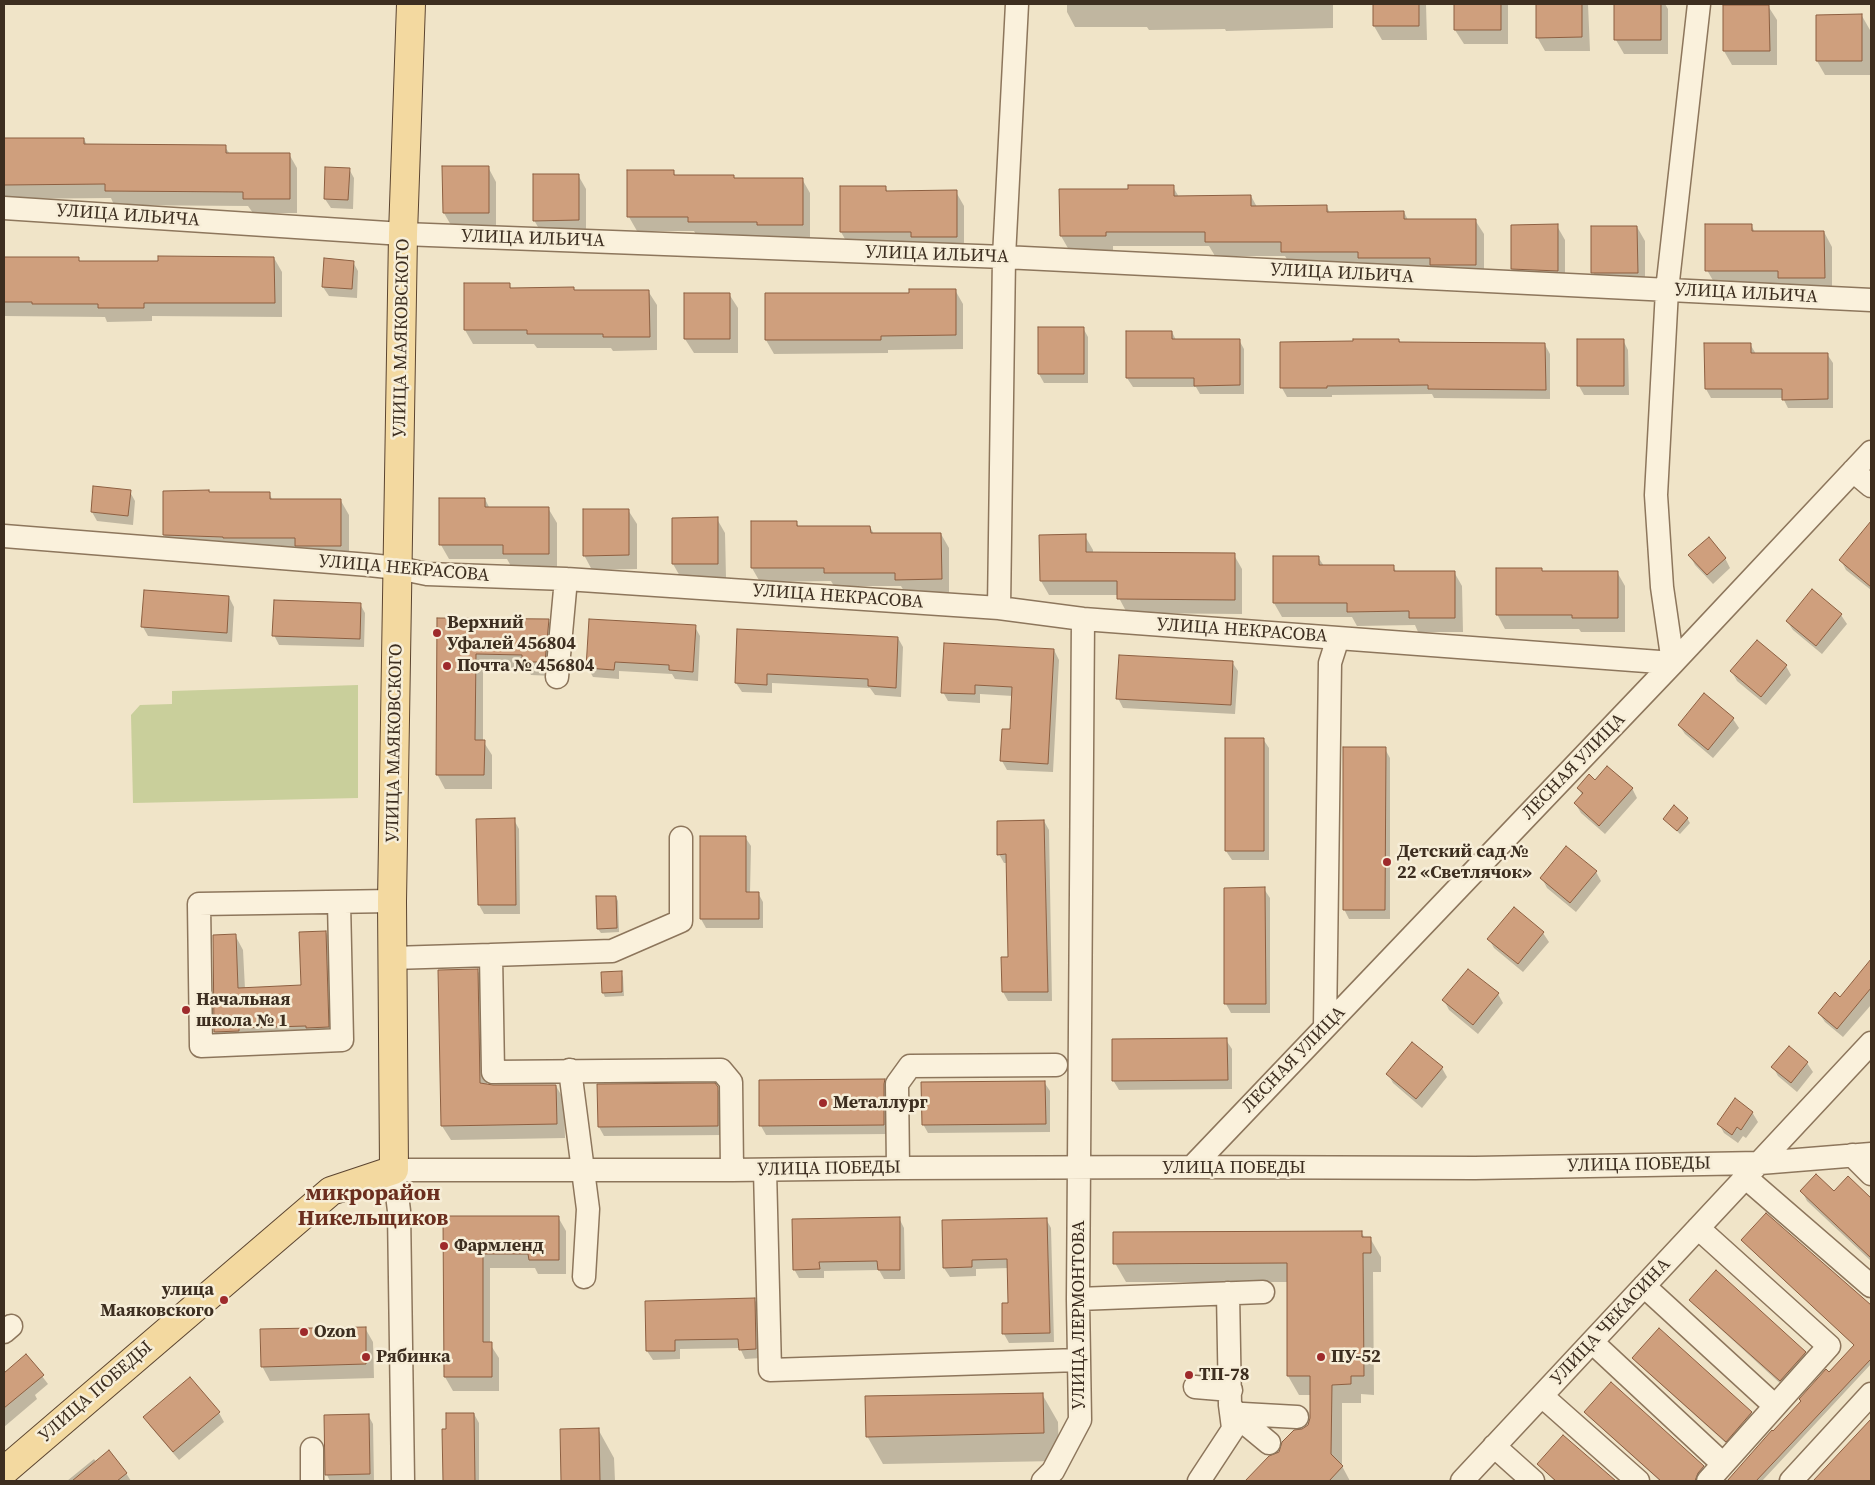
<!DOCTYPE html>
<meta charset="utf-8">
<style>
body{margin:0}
#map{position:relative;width:1875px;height:1485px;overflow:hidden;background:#f0e4c8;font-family:"Source Serif 4",serif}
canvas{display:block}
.frame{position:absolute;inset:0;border:5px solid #3d2e20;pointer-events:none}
</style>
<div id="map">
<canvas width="1875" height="1485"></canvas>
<div class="frame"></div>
</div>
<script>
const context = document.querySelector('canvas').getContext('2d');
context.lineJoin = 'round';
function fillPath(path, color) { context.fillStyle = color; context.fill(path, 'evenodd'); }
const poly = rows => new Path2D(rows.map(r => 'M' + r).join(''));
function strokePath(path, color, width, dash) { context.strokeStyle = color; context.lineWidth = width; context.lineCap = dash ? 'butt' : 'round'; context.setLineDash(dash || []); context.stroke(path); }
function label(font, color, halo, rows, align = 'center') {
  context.font = font + ' "Source Serif 4",serif'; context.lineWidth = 5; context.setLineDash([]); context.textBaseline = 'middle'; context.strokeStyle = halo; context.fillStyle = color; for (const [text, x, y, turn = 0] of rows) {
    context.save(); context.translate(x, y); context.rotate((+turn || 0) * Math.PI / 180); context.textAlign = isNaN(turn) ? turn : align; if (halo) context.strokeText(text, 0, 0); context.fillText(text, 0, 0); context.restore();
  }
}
const green = poly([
 [358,685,358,798,133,803,131,715,140,705,172,704,172,691]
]);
const shadow = poly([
 [1067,4,1333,4,1333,28,1226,31,1225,29,1149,30,1147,27,1075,27,1067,12],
 [1374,4,1426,4,1427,40,1382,40,1374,26],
 [1455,4,1508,4,1508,44,1464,44,1455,30],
 [1537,4,1588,4,1590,51,1545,51,1537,37],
 [1616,4,1665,4,1668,9,1668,54,1624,54,1616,40],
 [1724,6,1768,6,1777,20,1777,65,1732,65,1724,51],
 [1862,16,1870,30,1870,75,1825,75,1817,61],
 [4,139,84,139,87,145,225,147,230,154,289,154,297,168,297,213,253,213,248,206,114,205,111,198,4,199],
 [488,167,496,182,496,227,452,227,444,213],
 [349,169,354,178,353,209,331,208,325,199],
 [673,171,676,177,733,176,735,180,802,179,810,193,810,239,766,239,764,236,697,236,694,231,637,231,629,217],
 [578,175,586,189,586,234,542,234,534,220],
 [841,187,885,187,888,192,956,192,964,206,964,251,849,246,841,232],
 [1173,187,1179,197,1251,196,1257,207,1327,207,1330,213,1404,212,1408,220,1475,220,1484,234,1484,279,1291,266,1285,256,1215,256,1209,246,1113,246,1113,250,1069,250,1061,236,1129,190],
 [1751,225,1755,232,1824,232,1832,247,1832,292,1788,292,1783,284,1715,284,1707,270],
 [1557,226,1565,240,1565,285,1521,283,1512,269],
 [1637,227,1645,241,1645,286,1601,286,1593,272],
 [4,257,78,258,80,262,160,262,274,258,282,272,282,317,152,316,152,321,107,322,105,317,4,316],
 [353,262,358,271,357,298,329,296,323,287],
 [509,285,512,289,575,291,648,291,657,305,657,350,613,351,611,348,537,348,534,344,473,344,465,330],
 [955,290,963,304,963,349,888,350,888,353,774,354,766,340,911,294],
 [685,294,729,294,738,308,738,353,694,353,685,339],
 [1083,328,1088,337,1088,383,1044,383,1039,374],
 [1172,332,1176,340,1239,340,1244,349,1244,394,1200,394,1196,387,1133,387,1127,378],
 [1399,340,1401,343,1545,345,1550,354,1550,399,1434,398,1432,394,1332,395,1332,397,1287,397,1282,388],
 [1623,340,1628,350,1629,395,1584,395,1579,386],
 [1706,344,1750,344,1756,354,1827,354,1833,363,1833,408,1788,408,1783,398,1711,398,1706,389],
 [130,492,135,501,133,525,97,521,92,512],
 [164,492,269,493,273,501,341,501,349,515,349,560,172,549,164,535],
 [485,499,490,509,548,508,557,523,557,568,512,568,507,559,449,559,441,545],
 [628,510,637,524,637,569,592,570,584,555],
 [717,519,725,533,726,578,681,578,673,564],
 [796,522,799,527,870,527,874,534,941,534,949,548,949,593,905,593,901,586,834,586,831,581,760,582,752,568],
 [1866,530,1871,535,1871,590,1846,570,1841,560],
 [1085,536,1093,550,1093,553,1234,555,1242,569,1242,614,1127,613,1119,598,1119,595,1049,595,1041,581],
 [1690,555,1725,558,1730,568,1713,584,1695,565],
 [1318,557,1324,566,1393,566,1397,573,1454,572,1462,586,1463,632,1418,632,1415,625,1357,626,1352,617,1282,617,1274,603],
 [1541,569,1543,572,1617,572,1625,586,1625,632,1581,632,1579,629,1505,629,1497,614],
 [1812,591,1841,615,1847,624,1822,654,1793,630,1787,621],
 [229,597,234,607,232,642,148,636,143,627],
 [360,604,365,613,364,647,279,645,274,635],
 [438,619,548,620,557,634,553,676,531,675,527,668,483,668,483,741,492,755,492,789,445,789,437,774],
 [695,627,700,636,698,681,675,679,672,674,619,671,619,679,593,677,588,668],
 [739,630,898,638,903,647,901,697,875,695,870,688,772,683,772,693,742,692,736,683],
 [1054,650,1059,660,1053,772,1007,770,1002,761,1011,731,1013,696,980,694,980,703,948,701,943,692],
 [1232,662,1238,671,1235,714,1123,708,1118,698],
 [1786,666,1791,675,1766,705,1737,681,1732,672],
 [1704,695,1733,719,1739,728,1713,758,1685,734,1679,725],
 [1226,739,1263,739,1269,748,1269,860,1232,860,1226,851],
 [1385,749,1390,758,1390,919,1349,919,1344,909],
 [1596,782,1632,788,1637,798,1605,834,1581,813,1575,803,1582,795,1578,788],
 [1687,818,1690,823,1680,834,1665,819],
 [514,820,519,829,520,914,484,914,479,905],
 [1044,821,1049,830,1052,1001,1008,1001,1003,992,1002,959,1009,959,1008,863,1004,863,999,854],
 [745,837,751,846,750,893,758,893,763,902,763,928,706,928,701,919],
 [1596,872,1601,881,1576,912,1547,888,1542,878],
 [1264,889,1270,898,1270,1013,1231,1013,1226,1004],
 [616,897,618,901,619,932,601,933,598,929],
 [326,932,334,946,336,1041,223,1046,215,1032,214,936,235,935,243,950,245,989,302,986],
 [1543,933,1549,942,1523,972,1494,948,1489,939],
 [1865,968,1871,973,1871,1005,1843,1037,1825,1022,1819,1013,1841,999],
 [477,970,486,984,487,1085,556,1086,564,1100,565,1138,451,1140,442,1126,440,971],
 [621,972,623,977,624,996,605,997,603,993],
 [1498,994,1503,1003,1478,1034,1449,1010,1444,1000],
 [1226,1040,1232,1049,1232,1089,1119,1090,1113,1080],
 [1789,1048,1807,1063,1813,1072,1797,1092,1778,1076,1773,1067],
 [1442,1068,1447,1077,1422,1108,1393,1083,1388,1074],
 [885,1080,890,1089,889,1134,766,1135,761,1126,760,1082],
 [1044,1082,1050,1091,1050,1132,928,1133,923,1124],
 [717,1088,723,1097,723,1135,604,1136,599,1127],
 [1752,1112,1758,1122,1746,1138,1743,1136,1738,1143,1724,1133,1719,1124],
 [1848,1178,1871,1200,1871,1261,1807,1201,1802,1191,1834,1193],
 [445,1217,558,1217,566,1231,566,1274,538,1274,535,1268,490,1268,490,1344,499,1358,499,1391,453,1391,445,1377],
 [899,1218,904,1228,905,1279,884,1279,879,1270,824,1271,824,1278,799,1278,794,1269],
 [1046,1219,1051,1228,1054,1342,1009,1343,1004,1334,1009,1304,1009,1268,976,1269,976,1276,950,1277,944,1268],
 [1361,1232,1365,1238,1370,1238,1381,1257,1381,1272,1373,1272,1374,1395,1361,1394,1361,1403,1342,1403,1342,1466,1350,1481,1248,1481,1309,1425,1311,1418,1311,1395,1299,1395,1288,1376,1288,1282,1126,1282,1115,1263],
 [1745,1244,1848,1285,1871,1307,1871,1364,1762,1481,1728,1481,1772,1431,1774,1433,1855,1346],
 [754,1299,760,1308,761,1358,745,1359,740,1348,680,1349,680,1359,653,1360,647,1351],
 [1691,1300,1805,1353,1808,1357,1782,1385,1693,1304],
 [365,1328,373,1342,374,1378,270,1381,262,1366],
 [26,1355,48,1384,35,1395,37,1399,4,1427,4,1374],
 [1634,1358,1751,1413,1754,1417,1728,1445,1636,1362],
 [1042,1394,1058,1422,1059,1461,883,1464,867,1436],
 [1586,1412,1703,1467,1705,1471,1698,1481,1660,1481,1588,1416],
 [219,1413,224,1422,179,1460,150,1426,145,1417],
 [474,1414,479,1423,479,1481,444,1481,444,1431],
 [368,1415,373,1424,374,1481,330,1481,327,1475],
 [1871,1421,1871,1481,1815,1481],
 [598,1429,614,1458,615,1481,563,1481,561,1430],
 [1563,1436,1614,1481,1555,1481,1541,1468,1538,1464],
 [94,1459,97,1463,126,1473,131,1481,67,1481]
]);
const building = poly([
 [1373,4,1419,4,1419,26,1373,26,1373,4],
 [1454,4,1501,4,1501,30,1454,30,1454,4],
 [1536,4,1582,4,1582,37,1536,38,1536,4],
 [1614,4,1661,4,1661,40,1614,40,1614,4],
 [1723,5,1769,5,1770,51,1723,51,1723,5],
 [1862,14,1862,61,1816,61,1816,15,1862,14],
 [4,138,84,138,84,144,226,145,226,153,290,153,290,199,243,199,243,192,105,191,105,184,4,185,4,138],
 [442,166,489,166,489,213,443,213,442,166],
 [325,167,350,168,348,200,324,199,325,167],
 [627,170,674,170,674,175,734,175,734,178,803,178,803,225,757,225,757,222,688,222,688,217,627,217,627,170],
 [533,174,579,174,579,220,533,221,533,174],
 [1128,185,1174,185,1174,196,1251,195,1251,206,1327,205,1327,212,1404,211,1404,219,1476,219,1476,265,1430,265,1430,258,1358,258,1358,252,1281,252,1281,242,1205,242,1205,232,1106,232,1106,236,1060,236,1059,189,1128,189,1128,185],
 [840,186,886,186,886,191,957,190,957,237,911,237,911,232,840,232,840,186],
 [1558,224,1558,271,1511,269,1511,225,1558,224],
 [1705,224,1752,224,1752,231,1824,231,1825,278,1778,278,1778,271,1705,271,1705,224],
 [1591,226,1637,226,1638,273,1591,273,1591,226],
 [158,256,274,257,275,303,144,303,144,308,98,308,98,304,32,304,32,302,4,302,4,257,79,257,79,261,158,261,158,256],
 [324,258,354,261,352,289,322,287,324,258],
 [464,283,510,283,510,288,574,287,574,290,649,290,650,337,603,337,603,334,527,334,527,330,464,330,464,283],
 [909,289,956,289,956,335,881,336,881,340,765,340,765,293,909,293,909,289],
 [684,293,730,293,730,339,684,339,684,293],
 [1038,327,1084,327,1084,374,1038,374,1038,327],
 [1126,331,1172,331,1172,339,1240,339,1240,385,1194,386,1194,378,1126,378,1126,331],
 [1353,339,1399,339,1399,342,1545,343,1546,390,1428,389,1428,385,1327,386,1327,388,1280,388,1280,342,1353,341,1353,339],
 [1577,339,1624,339,1624,386,1577,386,1577,339],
 [1704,343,1751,343,1751,353,1828,353,1828,399,1782,400,1782,389,1705,389,1704,343],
 [93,486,131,490,128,516,91,512,93,486],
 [209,490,209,492,270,492,270,499,341,499,341,546,295,546,295,538,223,538,223,537,163,535,163,491,209,490],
 [439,498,485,498,485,507,549,507,549,554,503,554,503,545,439,545,439,498],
 [583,509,629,509,629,555,583,556,583,509],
 [718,517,718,564,672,564,672,518,718,517],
 [751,521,797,521,797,526,870,526,871,533,941,533,942,579,895,580,895,573,824,573,824,568,751,568,751,521],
 [1871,521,1871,587,1839,560,1871,521],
 [1086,534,1086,552,1235,553,1235,600,1117,599,1117,581,1040,581,1039,535,1086,534],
 [1709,537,1726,558,1707,575,1688,555,1709,537],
 [1273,556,1319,556,1319,565,1394,565,1394,571,1455,571,1455,618,1409,618,1409,611,1347,612,1347,603,1273,603,1273,556],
 [1496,568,1542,568,1542,571,1618,571,1618,618,1572,618,1572,615,1496,615,1496,568],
 [1812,589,1842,614,1816,646,1786,621,1812,589],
 [144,590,229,596,227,633,141,627,144,590],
 [274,600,361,603,360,639,272,636,274,600],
 [437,618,549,619,545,662,522,662,522,655,476,654,475,740,485,740,484,775,436,775,437,618],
 [589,619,696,625,693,672,669,670,669,665,615,662,614,670,586,668,589,619],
 [737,629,898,637,896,688,868,686,868,679,767,674,767,685,735,683,737,629],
 [1757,640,1787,665,1761,697,1730,671,1757,640],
 [944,643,1054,649,1048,764,1000,761,1002,729,1010,729,1012,687,975,685,975,694,941,693,944,643],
 [1119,655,1233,661,1231,705,1116,699,1119,655],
 [1704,693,1734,718,1708,750,1678,725,1704,693],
 [1225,738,1264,738,1264,851,1225,851,1225,738],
 [1343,747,1386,747,1385,910,1343,910,1343,747],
 [1607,766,1633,788,1599,826,1574,803,1583,793,1577,788,1589,774,1595,780,1607,766],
 [1674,805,1688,818,1677,831,1663,819,1674,805],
 [515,818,516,905,478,905,476,819,515,818],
 [1044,820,1048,992,1002,992,1001,957,1008,957,1006,854,997,855,997,821,1044,820],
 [700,836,746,836,746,892,759,892,759,919,700,919,700,836],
 [1566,846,1597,871,1570,903,1540,878,1566,846],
 [1265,887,1266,1004,1224,1004,1224,888,1265,887],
 [596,896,616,896,617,928,597,929,596,896],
 [1514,907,1544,932,1518,964,1487,939,1514,907],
 [326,931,329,1027,306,1028,306,1026,239,1028,239,1031,214,1032,213,935,236,934,238,988,301,985,299,932,326,931],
 [1871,959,1871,988,1837,1029,1818,1013,1835,992,1840,997,1871,959],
 [478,969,480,1083,493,1085,556,1085,557,1124,441,1126,438,970,478,969],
 [1468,969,1499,993,1473,1025,1442,1000,1468,969],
 [622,971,622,992,602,993,601,972,622,971],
 [1227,1038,1228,1080,1112,1081,1112,1039,1227,1038],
 [1412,1042,1443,1067,1416,1099,1386,1074,1412,1042],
 [1789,1046,1808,1062,1791,1083,1771,1067,1789,1046],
 [885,1079,884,1084,884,1125,759,1126,759,1080,885,1079],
 [1045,1081,1046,1124,922,1125,921,1082,1045,1081],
 [715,1083,718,1087,718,1126,598,1127,597,1084,715,1083],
 [1735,1098,1753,1112,1741,1130,1737,1127,1732,1135,1717,1124,1735,1098],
 [1816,1174,1834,1191,1848,1176,1871,1198,1871,1258,1800,1191,1816,1174],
 [1766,1213,1871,1305,1871,1361,1870,1360,1756,1481,1727,1481,1772,1430,1773,1431,1801,1401,1799,1399,1826,1369,1829,1372,1854,1345,1741,1240,1766,1213],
 [443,1216,559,1216,559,1260,529,1260,528,1254,483,1254,483,1342,492,1342,492,1377,444,1377,443,1216],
 [900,1217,900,1270,878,1270,877,1261,819,1262,820,1269,793,1270,792,1219,900,1217],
 [1047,1218,1050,1333,1002,1334,1002,1303,1008,1303,1007,1259,972,1260,972,1267,943,1268,942,1220,1047,1218],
 [1362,1231,1362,1237,1371,1237,1371,1253,1363,1253,1364,1376,1351,1376,1351,1384,1332,1385,1331,1454,1343,1466,1329,1481,1245,1481,1269,1456,1279,1452,1282,1442,1294,1430,1302,1429,1308,1425,1310,1418,1310,1376,1287,1376,1287,1263,1113,1264,1113,1232,1362,1231],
 [1716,1270,1806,1352,1780,1381,1689,1300,1716,1270],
 [755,1298,756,1349,739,1350,738,1339,675,1340,675,1351,646,1351,645,1301,755,1298],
 [366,1327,366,1364,261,1367,260,1329,366,1327],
 [1659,1328,1752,1412,1726,1442,1632,1358,1659,1328],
 [26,1354,44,1375,4,1408,4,1373,26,1354],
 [190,1377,220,1412,173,1452,143,1417,190,1377],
 [1611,1382,1704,1466,1698,1473,1695,1481,1661,1481,1584,1412,1611,1382],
 [1043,1393,1044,1433,866,1437,865,1396,1043,1393],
 [446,1413,474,1413,475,1481,443,1481,442,1429,446,1429,446,1413],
 [369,1414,370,1474,325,1475,324,1415,369,1414],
 [1871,1419,1871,1481,1813,1481,1871,1419],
 [599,1428,600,1481,561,1481,560,1429,599,1428],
 [1563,1435,1616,1481,1556,1481,1537,1464,1563,1435],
 [109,1450,127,1473,117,1481,72,1481,109,1450]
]);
const minor = poly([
 [4,208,403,234,1004,257,1871,300],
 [1853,471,1871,486],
 [4,536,369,565,398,568,427,574,566,579,999,608,1083,619,1673,663,1662,587,1656,495,1667,290,1699,4],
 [999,608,1004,257,1017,4],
 [557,677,566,579],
 [339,902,342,1040,201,1046,199,904,392,901],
 [491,955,612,951,681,921,681,838],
 [392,958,491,955,493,1072,721,1070,731,1082,732,1170],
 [1325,1027,1330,663,1338,638],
 [570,1070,588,1209,584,1277],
 [1852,1155,1871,1174],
 [1192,1167,1673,663,1871,452],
 [898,1168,897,1084,910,1066,1056,1065],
 [765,1170,770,1370,1079,1360],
 [1745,1177,1871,1286],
 [1698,1228,1829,1346,1708,1481],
 [1644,1286,1775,1406],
 [1228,1293,1230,1405,1233,1428],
 [1078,1299,1263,1292],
 [4,1332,11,1326],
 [1592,1342,1723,1464],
 [1195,1387,1231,1390],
 [1542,1396,1638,1481],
 [1232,1408,1240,1419,1269,1443],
 [1494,1446,1533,1481],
 [312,1449,312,1481],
 [403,1481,399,1211,394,1170,732,1170,898,1168,1192,1167,1475,1168,1760,1163,1871,1154],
 [1043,1481,1053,1471,1080,1420,1078,1299,1083,619],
 [1199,1481,1243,1414,1297,1417],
 [1462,1481,1871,1043],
 [1791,1481,1871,1394]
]);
const major = poly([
 [4,1471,331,1191,394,1170,392,901,403,234,411,4]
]);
const markers = [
 [437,633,5,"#9e2a2b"],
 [447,666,5,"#9e2a2b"],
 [1387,862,5,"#9e2a2b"],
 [186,1010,5,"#9e2a2b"],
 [823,1103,5,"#9e2a2b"],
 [444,1246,5,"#9e2a2b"],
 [224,1300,5,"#9e2a2b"],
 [304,1332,5,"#9e2a2b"],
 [366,1357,5,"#9e2a2b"],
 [1321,1357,5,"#9e2a2b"],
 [1189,1375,5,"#9e2a2b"]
];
const streetNames = [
 ["УЛИЦА ИЛЬИЧА",128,216,4],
 ["УЛИЦА ИЛЬИЧА",533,239,2],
 ["УЛИЦА ИЛЬИЧА",937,255,2],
 ["УЛИЦА ИЛЬИЧА",1342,274,3],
 ["УЛИЦА ИЛЬИЧА",1746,294,3],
 ["УЛИЦА МАЯКОВСКОГО",402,338,-89],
 ["УЛИЦА НЕКРАСОВА",404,569,5],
 ["УЛИЦА НЕКРАСОВА",838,597,4],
 ["УЛИЦА НЕКРАСОВА",1242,631,4],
 ["УЛИЦА МАЯКОВСКОГО",395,743,-89],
 ["ЛЕСНАЯ УЛИЦА",1574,767,-46],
 ["ЛЕСНАЯ УЛИЦА",1294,1060,-46],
 ["УЛИЦА ПОБЕДЫ",1639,1165,-1],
 ["УЛИЦА ПОБЕДЫ",1234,1168],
 ["УЛИЦА ПОБЕДЫ",829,1169,-1],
 ["УЛИЦА ЛЕРМОНТОВА",1079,1315,-90],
 ["УЛИЦА ЧЕКАСИНА",1611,1322,-47],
 ["УЛИЦА ПОБЕДЫ",96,1392,-41]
];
const poiNames = [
 ["Верхний",447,623],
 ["Уфалей 456804",447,644],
 ["Почта № 456804",457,666],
 ["Детский сад №",1397,852],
 ["22 «Светлячок»",1397,873],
 ["Начальная",196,1000],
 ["школа № 1",196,1021],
 ["Металлург",833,1103],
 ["Фармленд",454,1246],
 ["улица",214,1290,"right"],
 ["Маяковского",214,1311,"right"],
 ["Ozon",314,1332],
 ["Рябинка",376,1357],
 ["ПУ-52",1331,1357],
 ["ТП-78",1199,1375]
];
const districtNames = [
 ["микрорайон",373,1194],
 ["Никельщиков",373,1219]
];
fillPath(green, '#c9cf9b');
fillPath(shadow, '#0003');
fillPath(building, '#cf9f7d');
strokePath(building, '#8d5f41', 1);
strokePath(minor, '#8d765c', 25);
strokePath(major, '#5b4430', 30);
strokePath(minor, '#faf1dc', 22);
strokePath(major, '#f3d9a0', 28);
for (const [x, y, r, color] of markers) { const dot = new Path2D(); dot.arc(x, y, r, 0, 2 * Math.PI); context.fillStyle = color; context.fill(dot); strokePath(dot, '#f7eed8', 2); }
label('18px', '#3d2e20', '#f7eed8', streetNames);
label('bold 18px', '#3d2e20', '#f7eed8', poiNames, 'left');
label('bold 22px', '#6b2e1e', '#f7eed8', districtNames);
</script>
